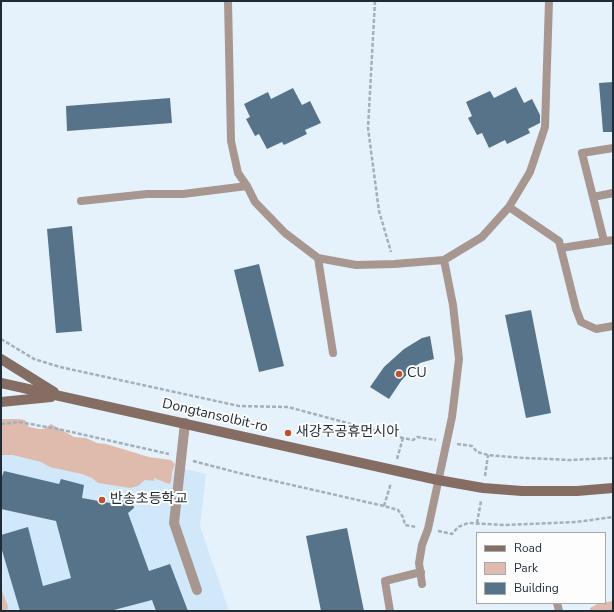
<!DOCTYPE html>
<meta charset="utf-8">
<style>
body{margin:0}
#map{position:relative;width:614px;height:612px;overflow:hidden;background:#e5f2fc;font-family:"Nunito Sans",sans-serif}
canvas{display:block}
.frame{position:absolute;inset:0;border:2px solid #1f2b35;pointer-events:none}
.legend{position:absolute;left:476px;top:532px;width:130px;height:72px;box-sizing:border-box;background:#fdfdfd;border:1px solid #a4a9ad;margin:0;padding:5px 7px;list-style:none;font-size:12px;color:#1f2b35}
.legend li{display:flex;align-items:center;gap:8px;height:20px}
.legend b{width:20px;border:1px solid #a4a9ad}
</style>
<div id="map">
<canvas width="614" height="612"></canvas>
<div class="frame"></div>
<ul class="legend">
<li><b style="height:5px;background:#856d64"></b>Road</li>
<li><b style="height:11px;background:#dfbbad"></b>Park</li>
<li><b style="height:11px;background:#567389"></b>Building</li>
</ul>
</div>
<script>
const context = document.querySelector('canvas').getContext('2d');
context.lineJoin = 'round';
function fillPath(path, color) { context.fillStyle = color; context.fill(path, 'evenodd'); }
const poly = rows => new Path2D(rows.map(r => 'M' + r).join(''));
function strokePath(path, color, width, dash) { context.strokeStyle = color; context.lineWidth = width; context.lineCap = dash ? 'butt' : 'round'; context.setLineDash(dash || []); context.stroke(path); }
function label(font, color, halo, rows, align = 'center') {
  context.font = font + ' "Nunito Sans","Noto Sans KR",sans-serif'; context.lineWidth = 4; context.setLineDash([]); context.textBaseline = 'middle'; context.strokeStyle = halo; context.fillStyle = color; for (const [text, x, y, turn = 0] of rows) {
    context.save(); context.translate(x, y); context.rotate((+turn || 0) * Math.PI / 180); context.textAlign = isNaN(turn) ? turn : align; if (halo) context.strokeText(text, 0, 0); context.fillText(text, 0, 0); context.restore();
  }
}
const built = poly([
 [34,434,206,474,200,526,229,611,1,611,1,437]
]);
const green = poly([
 [1,419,18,419,25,420,29,427,40,429,44,429,51,424,74,437,86,438,97,443,106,444,149,457,171,460,175,464,172,472,171,482,169,484,154,478,154,481,145,480,138,486,130,488,98,483,92,478,82,474,50,467,41,462,13,455,1,455],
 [1,589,8,606,7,611,1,611],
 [613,601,613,611,590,611,590,608,599,603]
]);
const building = poly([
 [613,82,613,132,603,132,599,83],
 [516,87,524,103,532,99,540,115,540,123,528,129,530,133,507,144,505,140,489,148,482,133,477,135,468,118,472,116,466,102,490,91,494,98],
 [293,88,302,105,310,101,321,123,305,130,307,134,284,145,282,142,267,149,259,134,255,136,246,119,250,117,244,104,268,92,271,99],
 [170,98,172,123,67,131,66,106],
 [72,226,82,331,56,333,47,229],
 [259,264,284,366,259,372,234,270],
 [531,310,551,413,526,418,505,315],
 [430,336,434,359,420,363,412,369,401,381,389,399,370,387,384,367,404,349,422,338],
 [4,471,59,484,61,479,84,485,82,498,110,503,131,496,134,508,128,513,149,571,170,564,188,611,156,611,152,600,110,611,20,611,1,547,1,535,28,527,43,586,71,578,56,521,1,509,1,479],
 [347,528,364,611,321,611,306,536]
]);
const path = poly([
 [375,1,368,128,379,211,391,252],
 [1,339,34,359,60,367,239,406,288,407,403,438,413,440,417,437,436,440],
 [1,424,19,422,58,429,169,454],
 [457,444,472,446,477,452,488,455,524,458,570,460,613,458],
 [397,459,403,438],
 [193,461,239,473,384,506,398,510,403,517,405,525,416,527],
 [485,476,488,455],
 [384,506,391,483],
 [477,523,481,501],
 [438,531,452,534,458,527,468,523,505,525,576,522,613,517]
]);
const lane = poly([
 [228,1,231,141,238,173,247,186,255,202,285,233,318,258,356,265,394,264,444,260,482,237,509,207,530,172,545,127,549,1],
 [593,197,613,193],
 [81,201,147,194,183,194,247,186],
 [509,207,559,241,576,309,581,322,596,329,613,326],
 [604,241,582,153,613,148],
 [561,248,613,240],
 [318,258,333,353],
 [422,584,419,563,422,545,428,529,452,417,459,359,453,305,444,260],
 [557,603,559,611],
 [390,611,385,581,421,572]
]);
const street = poly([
 [185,423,174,523,197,590]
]);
const secondary = poly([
 [1,359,54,392],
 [1,383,438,480,483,488,522,491,577,491,613,488],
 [1,402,51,397]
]);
const markers = [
 [399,374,4,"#bb5429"],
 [288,433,4,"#bb5429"],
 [102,500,4,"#bb5429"]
];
const poiNames = [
 ["CU",407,374],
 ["새강주공휴먼시아",296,433],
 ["반송초등학교",110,500]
];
const streetNames = [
 ["Dongtansolbit-ro",215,416,13]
];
fillPath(built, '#d1e8fa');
fillPath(green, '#dfbbad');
fillPath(building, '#567389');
strokePath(path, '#a3b0ba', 2.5, [4, 2]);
strokePath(lane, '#a89791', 8);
strokePath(street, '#a89791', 10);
strokePath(secondary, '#856d64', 10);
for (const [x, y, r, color] of markers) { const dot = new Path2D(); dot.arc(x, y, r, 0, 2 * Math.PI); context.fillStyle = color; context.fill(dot); strokePath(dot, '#fdfdfd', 1.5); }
label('14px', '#1f2b35', '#fdfdfd', poiNames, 'left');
label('14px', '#1f2b35', '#fdfdfd', streetNames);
</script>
